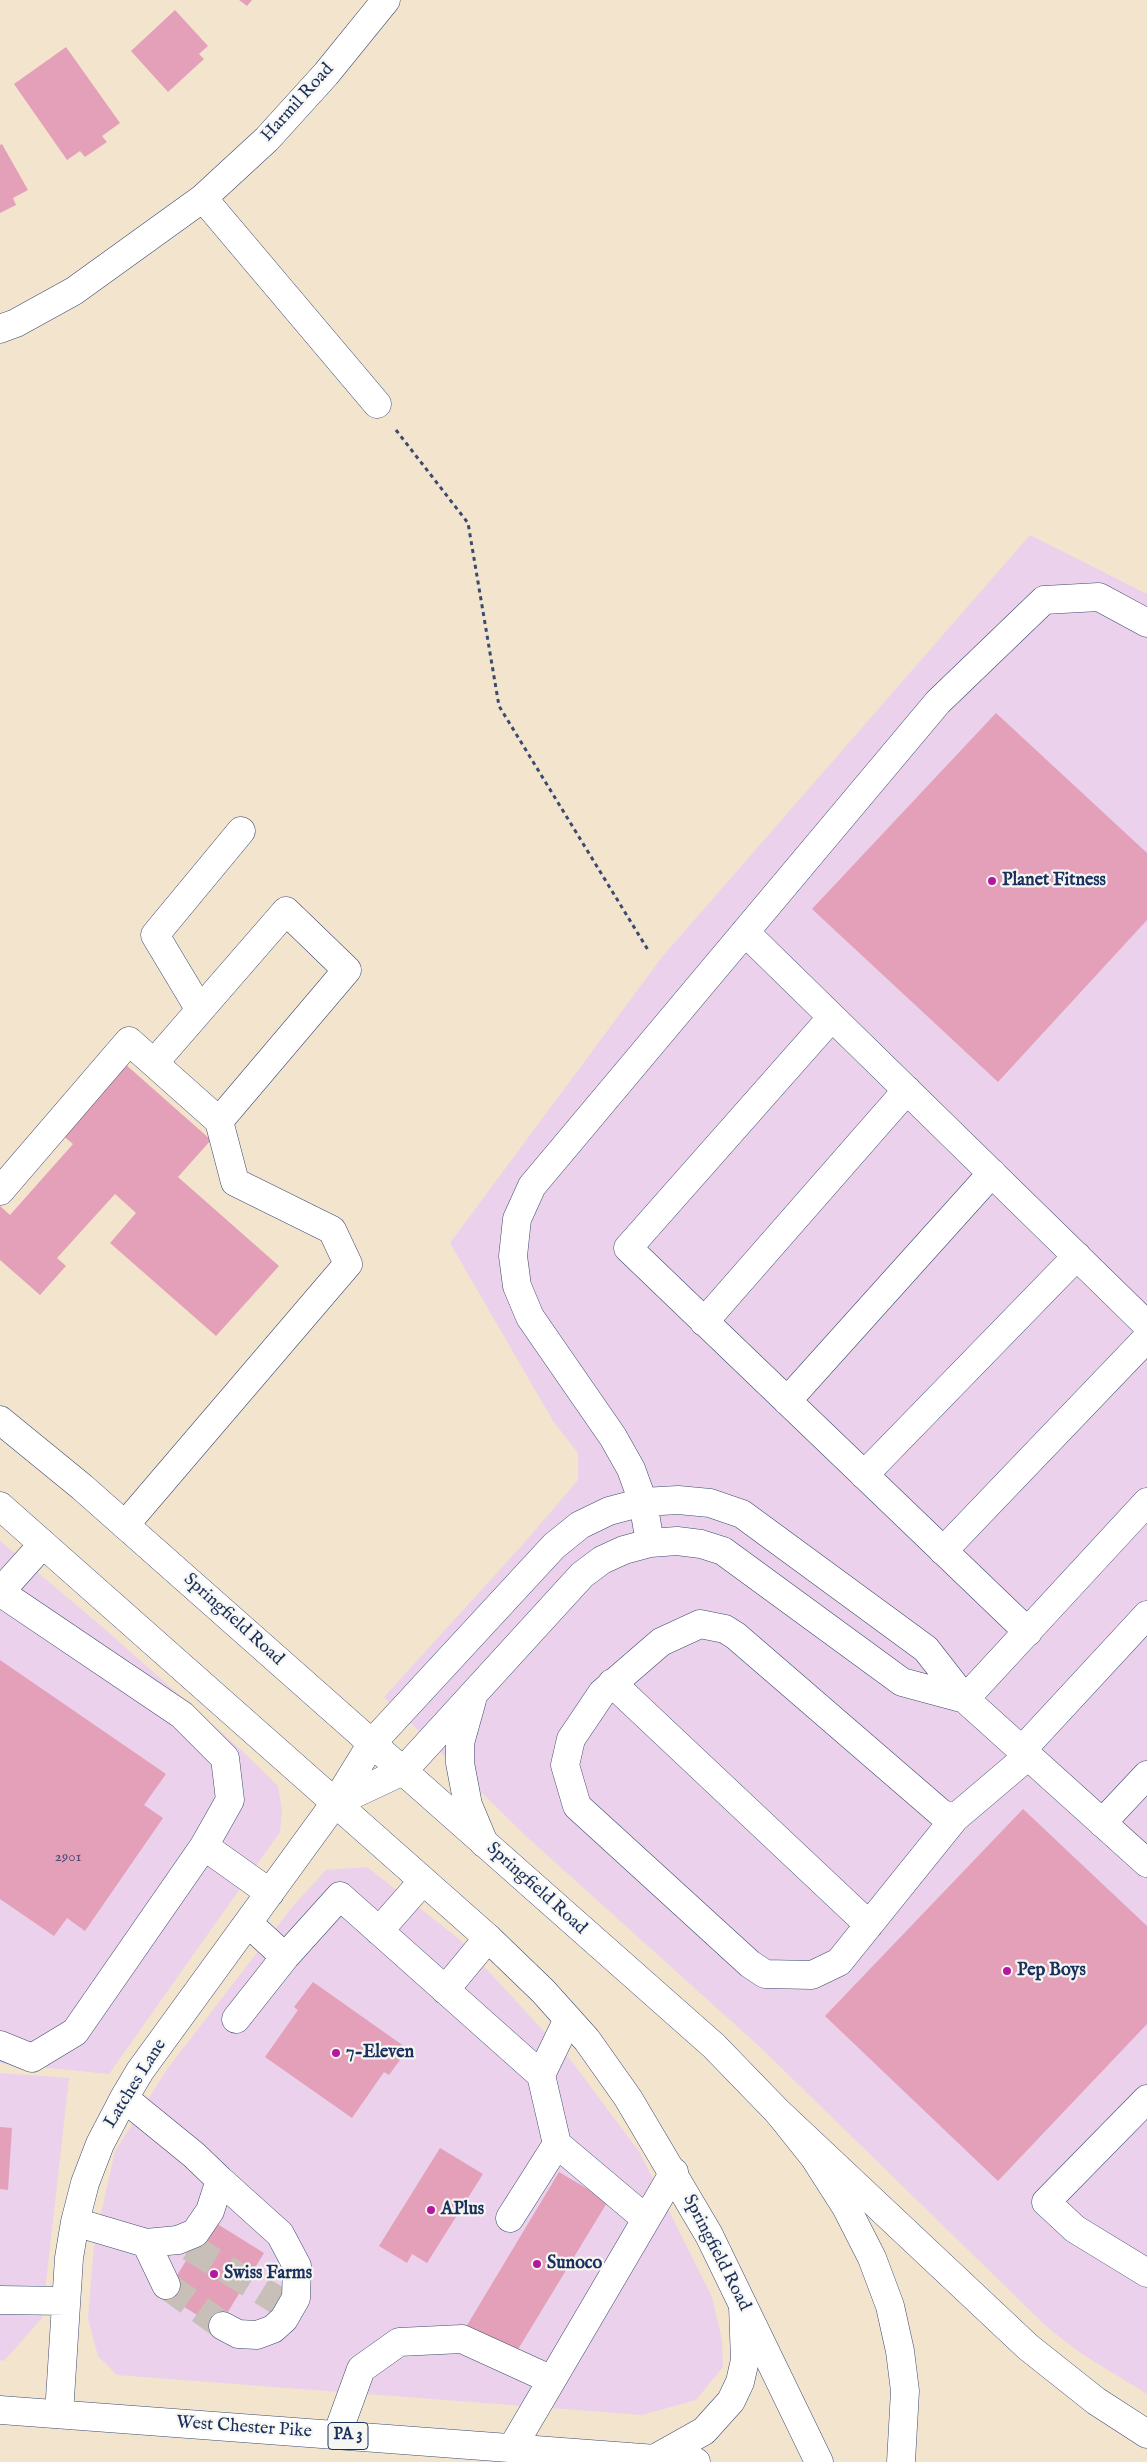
<!DOCTYPE html>
<style>
body{margin:0}
canvas{display:block;background:#f3e4ce}
</style>
<canvas width="1147" height="2462"></canvas>
<script>
const context = document.querySelector('canvas').getContext('2d');
context.lineJoin = 'round';
function fillPath(path, color) { context.fillStyle = color; context.fill(path, 'evenodd'); }
const poly = rows => new Path2D(rows.map(r => 'M' + r).join(''));
function strokePath(path, color, width, dash) { context.strokeStyle = color; context.lineWidth = width; context.lineCap = dash ? 'butt' : 'round'; context.setLineDash(dash || []); context.stroke(path); }
function label(font, color, halo, rows, align = 'center') {
  context.font = font + ' "IM FELL English",serif'; context.lineWidth = 4.5; context.setLineDash([]); context.textBaseline = 'middle'; context.strokeStyle = halo; context.fillStyle = color; for (const [text, x, y, turn = 0] of rows) {
    context.save(); context.translate(x, y); context.rotate((+turn || 0) * Math.PI / 180); context.textAlign = isNaN(turn) ? turn : align; if (halo) context.strokeText(text, 0, 0); context.fillText(text, 0, 0); context.restore();
  }
}
const built = poly([
 [1030,535,1147,594,1147,2394,1082,2354,1048,2328,761,2048,527,1837,384,1697,524,1543,578,1480,578,1453,553,1421,450,1243,662,957],
 [0,1541,99,1624,240,1749,278,1786,282,1810,280,1832,109,2074,0,2063],
 [367,1867,459,1939,573,2063,640,2153,712,2297,722,2340,723,2367,696,2400,642,2415,117,2375,98,2356,88,2319,94,2245,115,2151,168,2068,293,1906,326,1870],
 [0,2073,69,2078,42,2318,4,2361,0,2360]
]);
const building = poly([
 [239,0,252,0,247,6],
 [175,10,208,46,199,54,204,59,168,92,131,51],
 [66,47,120,123,102,136,107,142,85,157,80,151,67,160,14,84],
 [2,144,28,190,13,198,16,205,0,213,0,145],
 [996,713,1147,853,1147,920,998,1082,812,909],
 [124,1063,211,1140,178,1177,279,1266,216,1336,110,1243,136,1213,115,1194,57,1258,66,1266,40,1295,0,1260,0,1206,10,1215,73,1144,61,1134],
 [0,1660,166,1774,144,1805,163,1818,85,1931,67,1918,54,1936,0,1899],
 [1023,1809,1147,1926,1147,2024,998,2181,825,2016],
 [313,1982,408,2049,389,2075,384,2072,352,2118,265,2057,298,2010,294,2007],
 [0,2127,12,2128,8,2190,0,2189],
 [440,2148,483,2174,427,2263,412,2254,407,2263,379,2246],
 [559,2172,608,2201,514,2356,466,2327],
 [211,2220,264,2253,218,2328,165,2295]
]);
const minorTunnel = poly([
 [190,2247,290,2308],
 [166,2285,223,2326]
]);
const path = poly([
 [396,430,468,523,499,706,648,950]
]);
const minor = poly([
 [203,198,377,404],
 [0,329,16,323,74,291,203,198,267,139,326,74,386,0],
 [745,932,1147,1325],
 [200,1010,155,935,241,831],
 [832,1017,628,1248,1028,1632],
 [0,1191,129,1041,219,1121,347,970,286,911,154,1063],
 [704,1322,907,1090],
 [787,1401,992,1173],
 [864,1475,1077,1256],
 [125,1525,348,1264,332,1230,235,1182,219,1121],
 [650,1543,643,1502,631,1469,613,1437,530,1317,517,1286,513,1256,517,1219,532,1186,938,702,1044,600,1099,597,1147,623],
 [943,1551,1147,1338],
 [0,1592,182,1715,225,1758,230,1800,204,1846,75,2032,32,2058,0,2045],
 [0,1592,43,1544],
 [612,1683,869,1925],
 [965,1699,1147,1502],
 [472,1700,460,1743,460,1763,468,1805,484,1843],
 [1022,1750,1147,1615],
 [335,1803,403,1771,582,1575,602,1560,624,1550,650,1543,677,1541,701,1544,723,1551,902,1682,965,1699],
 [955,1818,839,1962,812,1975,765,1974,750,1964,577,1806,565,1765,571,1739,602,1693,661,1642,700,1624,725,1629,736,1636,942,1814,955,1818,1028,1756],
 [1102,1823,1147,1775],
 [204,1846,270,1893],
 [379,1931,423,1881],
 [285,1957,340,1896,541,2075],
 [445,1990,488,1938],
 [236,2019,285,1957,248,1923],
 [1147,2099,1046,2202,1075,2229,1147,2273],
 [557,2144,646,2219],
 [220,2180,280,2234,297,2266,296,2298,284,2319,273,2329,257,2335,238,2334,223,2326],
 [510,2218,557,2144,541,2075,568,2019],
 [75,2222,146,2243,178,2240,195,2233,210,2211,220,2180,194,2155,124,2098],
 [146,2243,166,2285],
 [0,2300,66,2301],
 [59,2414,69,2258,75,2222,85,2183,100,2144,124,2098,140,2071,335,1803,372,1743,554,1546,580,1525,609,1511,643,1502,678,1500,710,1503,742,1514,926,1649,965,1699,1147,1863],
 [337,2435,361,2369,399,2342,462,2339,552,2380],
 [512,2448,674,2172]
]);
const major = poly([
 [0,1420,82,1487,714,2046,778,2112,814,2157,846,2207,872,2258,890,2306,900,2351,905,2391,901,2462],
 [0,1506,488,1938,543,1991,587,2040,628,2098,709,2235,819,2462]
]);
const highway = poly([
 [778,2112,1028,2347,1096,2401,1147,2434],
 [0,2410,696,2462],
 [654,2459,704,2431,731,2401,740,2382,745,2360,743,2306]
]);
const markers = [
 [992,881,5,"#b5179e"],
 [1007,1971,5,"#b5179e"],
 [336,2053,5,"#b5179e"],
 [431,2210,5,"#b5179e"],
 [537,2264,5,"#b5179e"],
 [214,2274,5,"#b5179e"]
];
const numberNames = [
 ["2901",68,1858]
];
const shields = [
 [348,2436,40]
];
const shieldNames = [
 ["PA 3",348,2436]
];
const streetNames = [
 ["Harmil Road",298,103,-48],
 ["Springfield Road",233,1620,42],
 ["Springfield Road",536,1889,42],
 ["Latches Lane",136,2084,-58],
 ["Springfield Road",716,2253,63],
 ["West Chester Pike",244,2428,4]
];
const poiNames = [
 ["Planet Fitness",1002,881],
 ["Pep Boys",1017,1971],
 ["7-Eleven",346,2053],
 ["APlus",441,2210],
 ["Sunoco",547,2264],
 ["Swiss Farms",224,2274]
];
fillPath(built, '#ebd1eb');
fillPath(building, '#e4a0b9');
strokePath(minorTunnel, '#c8c0b8', 28, [28, 14]);
strokePath(minor, '#3b4a6f', 29);
strokePath(major, '#3b4a6f', 29);
strokePath(highway, '#3b4a6f', 29);
strokePath(path, '#3b4a6f', 3, [4, 4]);
strokePath(minor, '#fff', 28);
strokePath(major, '#fff', 28);
strokePath(highway, '#fff', 28);
for (const [x, y, r, color] of markers) { const dot = new Path2D(); dot.arc(x, y, r, 0, 2 * Math.PI); context.fillStyle = color; context.fill(dot); strokePath(dot, '#f6f6f2', 2); }
label('15px', '#4d4b75', null, numberNames);
for (const [x, y, w] of shields) { const box = new Path2D(); box.roundRect(x - w / 2, y - 13.5, w, 27, 4); context.fillStyle = '#f6f6f2'; context.fill(box); strokePath(box, '#1b2f5e', 1); }
label('bold 16px', '#1b2f5e', null, shieldNames);
label('18px', '#1b2f5e', '#f6f6f2', streetNames);
label('bold 18px', '#1b2f5e', '#f6f6f2', poiNames, 'left');
</script>
